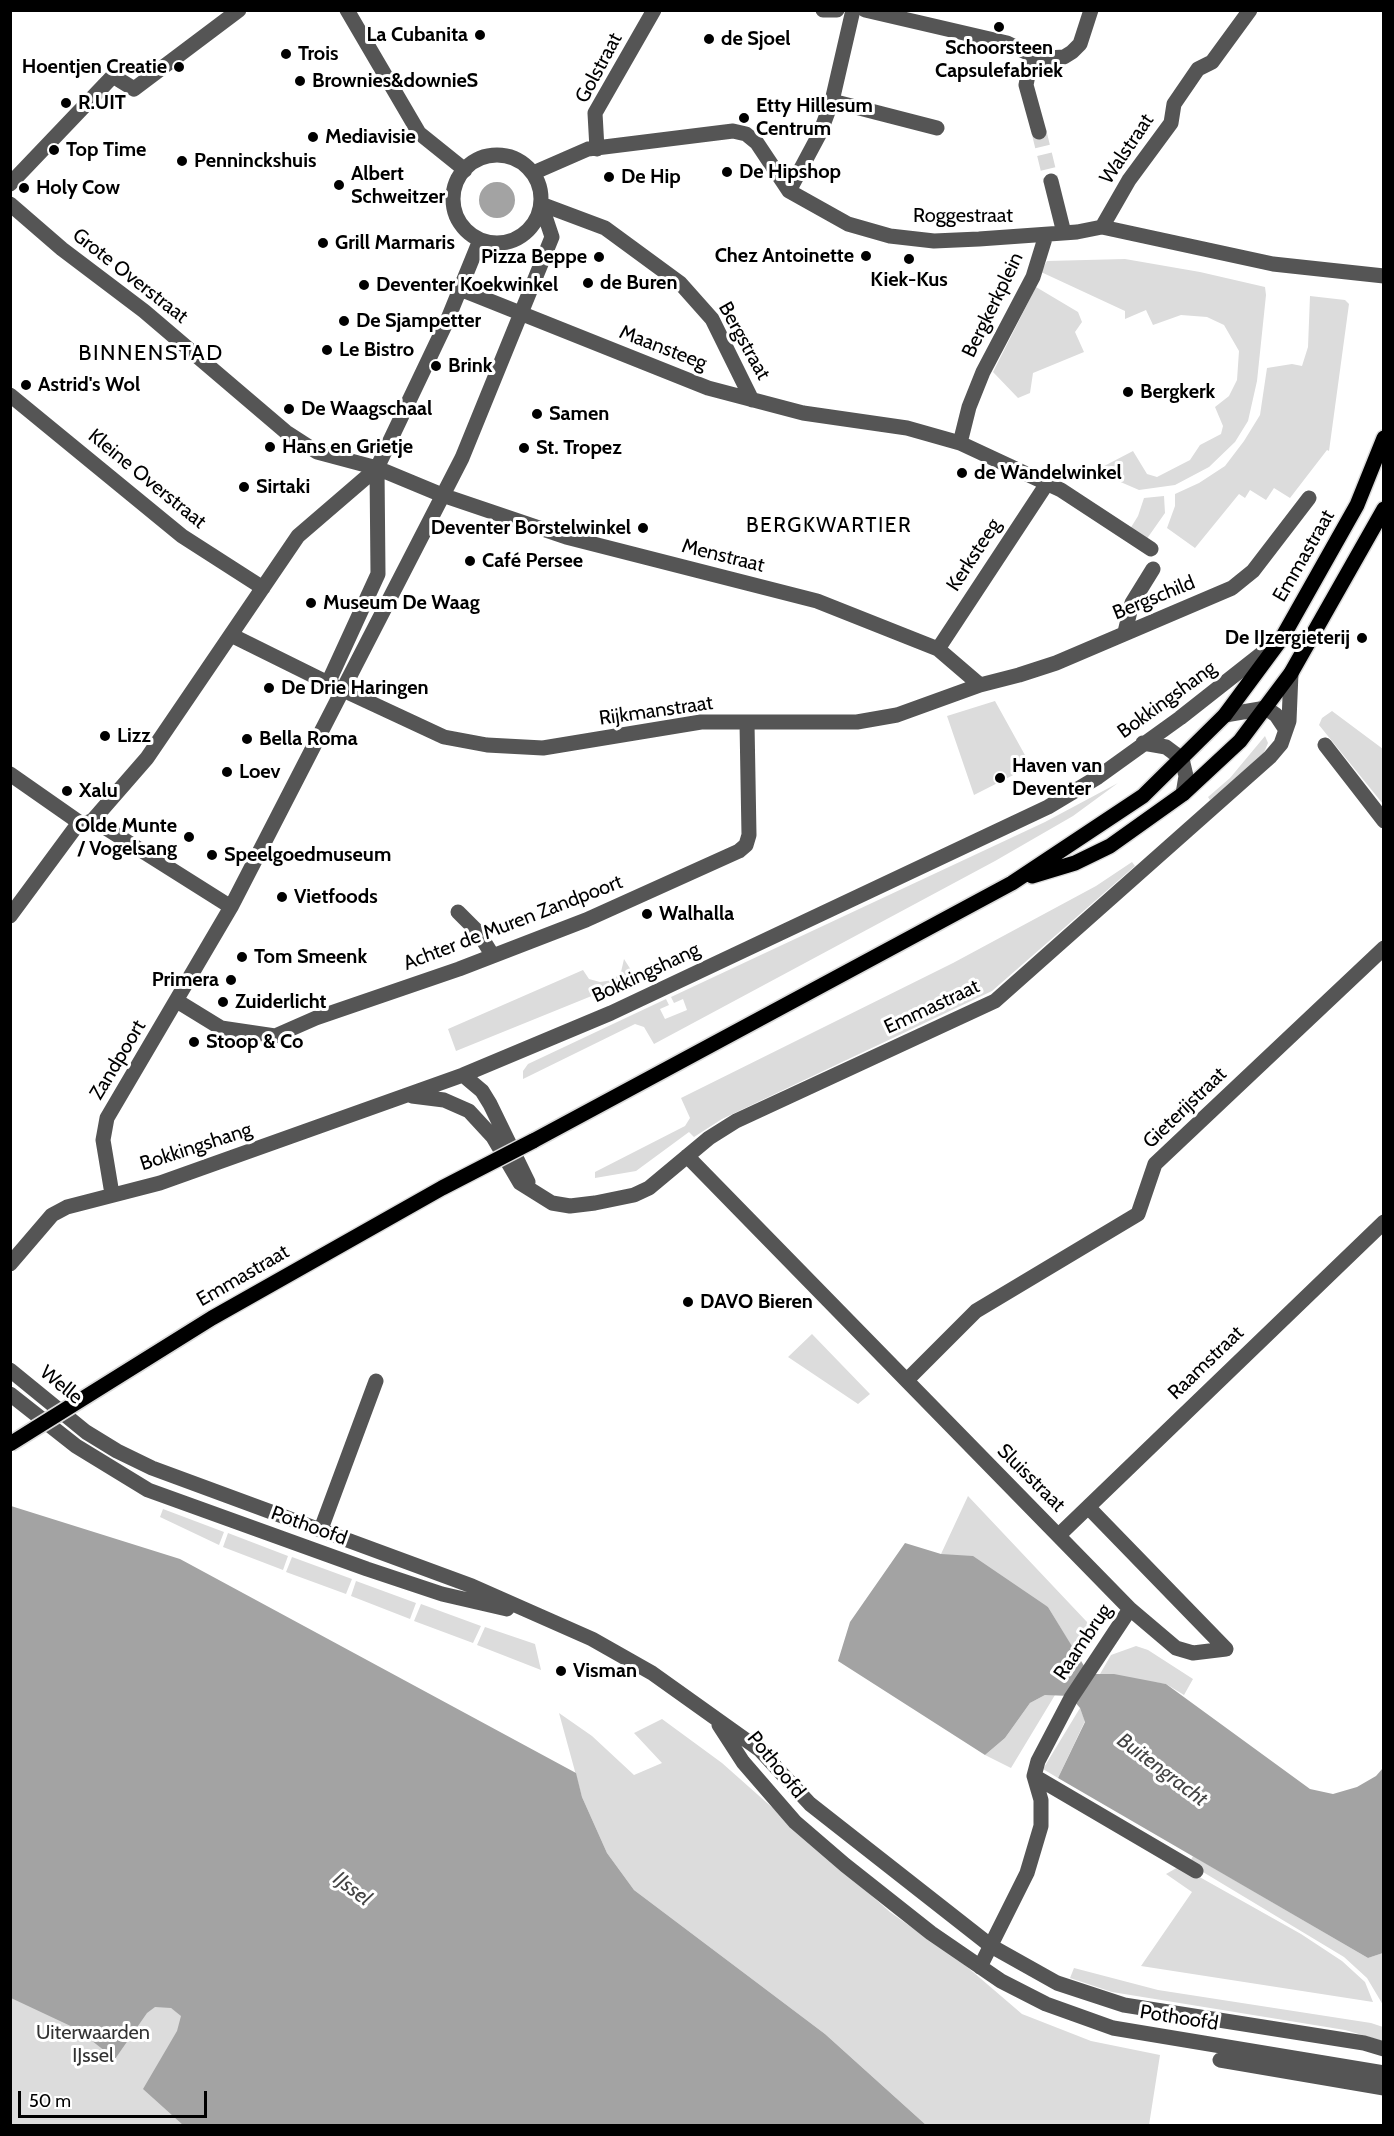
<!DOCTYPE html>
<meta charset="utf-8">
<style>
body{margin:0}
#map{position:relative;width:1394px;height:2136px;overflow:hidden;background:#fff;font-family:Cabin,sans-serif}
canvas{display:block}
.frame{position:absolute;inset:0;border:12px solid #000;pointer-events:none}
.scale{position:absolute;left:18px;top:2091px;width:189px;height:27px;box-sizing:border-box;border:3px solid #000;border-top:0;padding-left:8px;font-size:18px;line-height:21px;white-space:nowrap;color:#000;-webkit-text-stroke:4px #fff;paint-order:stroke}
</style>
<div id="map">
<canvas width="1394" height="2136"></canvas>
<div class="frame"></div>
<div class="scale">50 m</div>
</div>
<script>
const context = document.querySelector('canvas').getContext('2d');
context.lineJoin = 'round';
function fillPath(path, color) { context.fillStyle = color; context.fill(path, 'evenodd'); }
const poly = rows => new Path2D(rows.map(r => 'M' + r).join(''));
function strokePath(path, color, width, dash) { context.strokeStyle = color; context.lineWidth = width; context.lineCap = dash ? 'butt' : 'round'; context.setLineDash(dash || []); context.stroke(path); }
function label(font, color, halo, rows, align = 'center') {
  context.font = font + ' Cabin,sans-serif'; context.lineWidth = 6; context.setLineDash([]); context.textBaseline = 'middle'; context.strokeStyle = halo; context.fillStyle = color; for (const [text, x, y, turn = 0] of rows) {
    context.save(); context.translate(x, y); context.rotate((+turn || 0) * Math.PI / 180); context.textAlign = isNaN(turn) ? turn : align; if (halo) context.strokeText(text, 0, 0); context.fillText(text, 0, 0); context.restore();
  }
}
const green = poly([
 [1125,259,1200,272,1265,287,1266,295,1257,381,1248,421,1235,442,1209,467,1175,485,1139,490,1109,477,1085,476,1133,451,1147,474,1157,477,1190,460,1200,445,1221,434,1223,426,1215,407,1229,396,1237,380,1239,351,1224,325,1207,317,1181,315,1153,325,1146,310,1125,319,1125,311,1041,272,1047,261],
 [1036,287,1078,312,1082,322,1075,332,1084,352,1033,373,1030,393,1018,398,993,372],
 [1310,296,1345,300,1349,304,1329,451,1327,450,1290,498,1274,488,1266,500,1250,490,1245,498,1239,494,1195,548,1167,528,1175,506,1175,494,1199,483,1225,466,1244,441,1260,415,1267,368,1292,364,1302,366,1308,347],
 [1164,496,1165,513,1146,540,1130,529,1138,516,1144,498],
 [995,701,1031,766,974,795,947,716],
 [1332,711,1383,749,1383,804,1319,725,1322,718],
 [1265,736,1268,743,1263,755,1210,800,1208,797,1230,778],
 [1118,783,1073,816,995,861,654,1044,644,1027,635,1024,523,1079,523,1071,528,1064,666,999,669,1005,660,1009,665,1019,687,1010,683,999,674,1003,671,997,1045,822],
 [1132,862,1135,866,992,991,722,1119,694,1137,689,1132,636,1171,595,1178,595,1172,685,1126,690,1118,681,1098,953,963,1096,886],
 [624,959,636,978,456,1051,448,1029,583,970,589,979,600,982,613,980,621,972],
 [812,1334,870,1394,858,1404,788,1357],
 [968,1496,1087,1622,1090,1641,1078,1657,1048,1607,941,1554],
 [163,1509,224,1532,219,1545,160,1517],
 [228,1533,288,1556,283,1570,223,1547],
 [292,1557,352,1579,346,1594,286,1572],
 [356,1581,416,1603,410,1619,351,1596],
 [421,1604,481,1626,473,1643,414,1621],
 [485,1627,535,1644,541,1670,477,1645],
 [1136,1646,1148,1650,1193,1679,1184,1695,1166,1684,1100,1674,1111,1655],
 [1045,1695,1055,1695,1011,1768,985,1755,1005,1738,1030,1703],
 [1080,1708,1085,1721,1058,1778,1043,1769],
 [559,1713,592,1736,634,1775,662,1763,634,1733,662,1719,722,1763,890,1912,966,1966,1022,2014,1091,2041,1160,2055,1149,2125,926,2125,825,2034,634,1890,607,1853,582,1797],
 [1193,1856,1368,1958,1383,1953,1383,2005,1367,1978,1344,1957,1193,1866,1191,1860],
 [1180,1866,1301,1934,1342,1961,1365,1982,1373,2002,1141,1966,1192,1892,1166,1874],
 [10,1906,356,2125,11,2125],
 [1074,1968,1158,1990,1371,2023,1383,2027,1383,2041,1345,2030,1112,1992,1070,1978]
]);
const water = poly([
 '479 200a18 18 0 1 1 36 0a18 18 0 1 1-36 0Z',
 [11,1506,180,1559,576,1773,582,1797,607,1853,634,1890,825,2034,926,2125,183,2125,143,2089,177,2031,181,2016,171,2008,155,2007,147,2013,115,2059,77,2029,11,1998],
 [905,1543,941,1554,973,1556,1048,1607,1089,1674,1114,1674,1166,1684,1310,1789,1333,1794,1357,1787,1376,1776,1383,1768,1383,1953,1368,1958,1058,1778,1085,1722,1080,1708,1070,1696,1045,1695,1030,1703,1005,1738,985,1755,838,1661,850,1622]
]);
const minorTunnel = poly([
 [1039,132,1051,181]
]);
const minor = poly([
 [347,10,419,133,465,170],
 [823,10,837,10],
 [865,10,1007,43,1032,55,1047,58,1064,57,1072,52,1080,44,1091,10],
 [1032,55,1026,85,1039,132],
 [832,101,937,128],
 [597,149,595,113,654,10],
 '453 199a44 44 0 1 1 88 0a44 44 0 1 1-88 0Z',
 [533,173,588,149,733,131,746,134,757,143,789,191,848,224,890,236,934,241,979,239,1077,232,1102,227,1273,264,1384,276],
 [1051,181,1064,233],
 [10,184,113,76,134,89,239,10],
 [789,191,820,133,832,101,853,10],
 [10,204,62,249,144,311,286,432,317,452,377,468,442,495,566,537,817,601,938,649,980,685],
 [541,204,605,228,680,283,712,319,752,400],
 [1102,227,1129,180,1171,123,1174,104,1198,69,1212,62,1250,10],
 [460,289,708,388,803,413,907,428,960,443,1061,490,1151,549],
 [10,395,182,536,263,588],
 [960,443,969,407,983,372,1033,277,1046,235],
 [377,468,378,574,328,683,444,737,487,745,543,748,701,722,857,722,897,715,980,685,1019,675,1056,663,1232,588,1253,571,1309,498],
 [1125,632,1132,603,1153,569],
 [231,635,328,683],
 [938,649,1046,485],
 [1225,715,1266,708,1276,715,1286,730],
 [1143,743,1166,747,1182,759,1186,776,1183,794],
 [1325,745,1384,821],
 [10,774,83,825],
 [93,820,231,907],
 [458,912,478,932,493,956],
 [10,916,75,828,93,820,147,758,298,536,377,468,447,321,480,240],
 [177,1001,221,1028,275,1036,316,1018,459,969,586,920,739,851,746,845,749,835,747,723],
 [463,1075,482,1091,490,1104,528,1182],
 [412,1096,444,1100,469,1111,493,1137,520,1183,552,1203,570,1206,595,1203,634,1195,649,1188,709,1138,736,1121,995,1001,1270,757,1281,744,1289,721,1291,673],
 [687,1156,1130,1609,1176,1648,1193,1653,1226,1649],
 [112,1194,103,1140,107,1118,231,907,462,458,552,237,541,204],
 [10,1264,52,1215,67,1207,160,1183,463,1075,611,1013,1048,807,1098,777,1180,718,1274,644],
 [10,1370,86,1432,117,1451,152,1468,472,1586,592,1639,652,1673,760,1750,810,1804,991,1946,1057,1983,1124,2005,1364,2043,1384,2049],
 [907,1380,976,1311,1138,1214,1155,1164,1384,948],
 [10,1394,76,1446,148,1490,367,1569,442,1594,507,1609],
 [1089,1508,1226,1649],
 [321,1529,376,1381],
 [1059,1535,1384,1222],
 [719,1725,743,1762,795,1822,845,1865,931,1933,1001,1981,1046,2004,1113,2028,1384,2073],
 [1034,1776,1196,1871],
 [980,1967,1027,1873,1041,1826,1041,1800,1034,1776,1038,1761,1071,1698,1130,1609],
 [1220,2060,1384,2088]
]);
const major = poly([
 [1032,876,1075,863,1110,846,1183,794,1240,741,1291,673,1384,509],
 [533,1141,1012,883,1143,796,1225,715,1282,638,1357,505,1384,438]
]);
const majorBridge = poly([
 [10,1444,212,1318,442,1188,533,1141]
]);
const markers = [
 [999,27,6,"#000"],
 [480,35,6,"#000"],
 [709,39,6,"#000"],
 [286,54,6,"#000"],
 [179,67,6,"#000"],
 [300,81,6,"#000"],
 [66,103,6,"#000"],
 [744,118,6,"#000"],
 [313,137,6,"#000"],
 [54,150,6,"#000"],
 [182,161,6,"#000"],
 [727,172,6,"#000"],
 [609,177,6,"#000"],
 [339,185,6,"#000"],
 [24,188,6,"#000"],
 [323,243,6,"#000"],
 [866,256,6,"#000"],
 [599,257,6,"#000"],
 [909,259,6,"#000"],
 [588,283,6,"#000"],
 [364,285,6,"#000"],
 [344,321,6,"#000"],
 [327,350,6,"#000"],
 [436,366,6,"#000"],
 [26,385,6,"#000"],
 [1128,392,6,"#000"],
 [289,409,6,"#000"],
 [537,414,6,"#000"],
 [270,447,6,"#000"],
 [524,448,6,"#000"],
 [962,473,6,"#000"],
 [244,487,6,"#000"],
 [643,528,6,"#000"],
 [470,561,6,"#000"],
 [311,603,6,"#000"],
 [1362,638,6,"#000"],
 [269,688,6,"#000"],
 [105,736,6,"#000"],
 [247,739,6,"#000"],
 [227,772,6,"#000"],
 [1000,778,6,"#000"],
 [67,791,6,"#000"],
 [189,837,6,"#000"],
 [212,855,6,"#000"],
 [282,897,6,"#000"],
 [647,914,6,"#000"],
 [242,957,6,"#000"],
 [231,980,6,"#000"],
 [223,1002,6,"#000"],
 [194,1042,6,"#000"],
 [688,1302,6,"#000"],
 [561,1671,6,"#000"]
];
const poiNames = [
 ["La Cubanita",468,35,"right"],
 ["de Sjoel",721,39],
 ["Schoorsteen",999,48,"center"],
 ["Capsulefabriek",999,71,"center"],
 ["Trois",298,54],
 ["Hoentjen Creatie",167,67,"right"],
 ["Brownies&downieS",312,81],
 ["R.UIT",78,103],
 ["Etty Hillesum",756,106],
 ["Centrum",756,129],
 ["Mediavisie",325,137],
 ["Top Time",66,150],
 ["Penninckshuis",194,161],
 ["De Hipshop",739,172],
 ["Albert",351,174],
 ["Schweitzer",351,197],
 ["De Hip",621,177],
 ["Holy Cow",36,188],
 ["Grill Marmaris",335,243],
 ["Chez Antoinette",854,256,"right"],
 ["Pizza Beppe",587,257,"right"],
 ["Kiek-Kus",909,280,"center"],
 ["de Buren",600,283],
 ["Deventer Koekwinkel",376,285],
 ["De Sjampetter",356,321],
 ["Le Bistro",339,350],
 ["Brink",448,366],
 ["Astrid's Wol",38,385],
 ["Bergkerk",1140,392],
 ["De Waagschaal",301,409],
 ["Samen",549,414],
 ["Hans en Grietje",282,447],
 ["St. Tropez",536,448],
 ["de Wandelwinkel",974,473],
 ["Sirtaki",256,487],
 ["Deventer Borstelwinkel",631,528,"right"],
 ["Café Persee",482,561],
 ["Museum De Waag",323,603],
 ["De IJzergieterij",1350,638,"right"],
 ["De Drie Haringen",281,688],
 ["Lizz",117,736],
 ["Bella Roma",259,739],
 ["Haven van",1012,766],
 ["Deventer",1012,789],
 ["Loev",239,772],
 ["Xalu",79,791],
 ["Olde Munte",177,826,"right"],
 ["/ Vogelsang",177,849,"right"],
 ["Speelgoedmuseum",224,855],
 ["Vietfoods",294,897],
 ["Walhalla",659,914],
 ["Tom Smeenk",254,957],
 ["Primera",219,980,"right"],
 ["Zuiderlicht",235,1002],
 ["Stoop & Co",206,1042],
 ["DAVO Bieren",700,1302],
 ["Visman",573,1671]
];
const streetNames = [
 ["Golstraat",599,68,-62],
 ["Walstraat",1127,149,-56],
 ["Roggestraat",963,216],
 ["Grote Overstraat",130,276,38],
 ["Bergkerkplein",993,305,-64],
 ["Bergstraat",744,341,61],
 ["Maansteeg",663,348,21],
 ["Kleine Overstraat",147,479,39],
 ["Kerksteeg",974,555,-57],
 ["Menstraat",723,556,14],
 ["Emmastraat",1304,556,-60],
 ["Bergschild",1154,598,-22],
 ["Bokkingshang",1167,700,-36],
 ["Rijkmanstraat",656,711,-8],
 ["Achter de Muren Zandpoort",513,923,-21],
 ["Bokkingshang",646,973,-25],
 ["Emmastraat",932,1007,-25],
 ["Zandpoort",118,1060,-59],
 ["Gieterijstraat",1185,1108,-44],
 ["Bokkingshang",196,1147,-18],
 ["Emmastraat",243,1276,-30],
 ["Raamstraat",1206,1363,-44],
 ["Welle",61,1385,39],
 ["Sluisstraat",1031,1478,45],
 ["Pothoofd",309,1526,20],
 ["Raambrug",1083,1642,-56],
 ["Pothoofd",776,1765,51],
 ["Pothoofd",1179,2018,9]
];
const parkNames = [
 ["Uiterwaarden",93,2033],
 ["IJssel",93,2056]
];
const neighbourhoodNames = [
 ["BERGKWARTIER",829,526]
];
const waterNames = [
 ["Buitengracht",1162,1770,37],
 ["IJssel",352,1889,37]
];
const quarterNames = [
 ["BINNENSTAD",151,354]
];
fillPath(green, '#dcdcdc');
fillPath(water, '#a3a3a3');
strokePath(minorTunnel, '#d9d9d9', 15, [15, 8]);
strokePath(major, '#dbdbdb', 18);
strokePath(minor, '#555', 15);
strokePath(major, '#000', 15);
strokePath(majorBridge, '#dbdbdb', 18, []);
strokePath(majorBridge, '#000', 15);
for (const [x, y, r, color] of markers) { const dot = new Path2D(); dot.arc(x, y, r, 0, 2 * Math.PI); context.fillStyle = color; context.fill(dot); strokePath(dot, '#fff', 2); }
label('bold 20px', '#000', '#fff', poiNames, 'left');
label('20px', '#000', '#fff', streetNames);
label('20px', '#333', '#fff', parkNames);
context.letterSpacing = '1.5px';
label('21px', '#000', '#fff', neighbourhoodNames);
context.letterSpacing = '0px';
label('italic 21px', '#444', '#fff', waterNames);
context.letterSpacing = '1.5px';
label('22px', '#000', '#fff', quarterNames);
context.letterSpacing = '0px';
</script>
